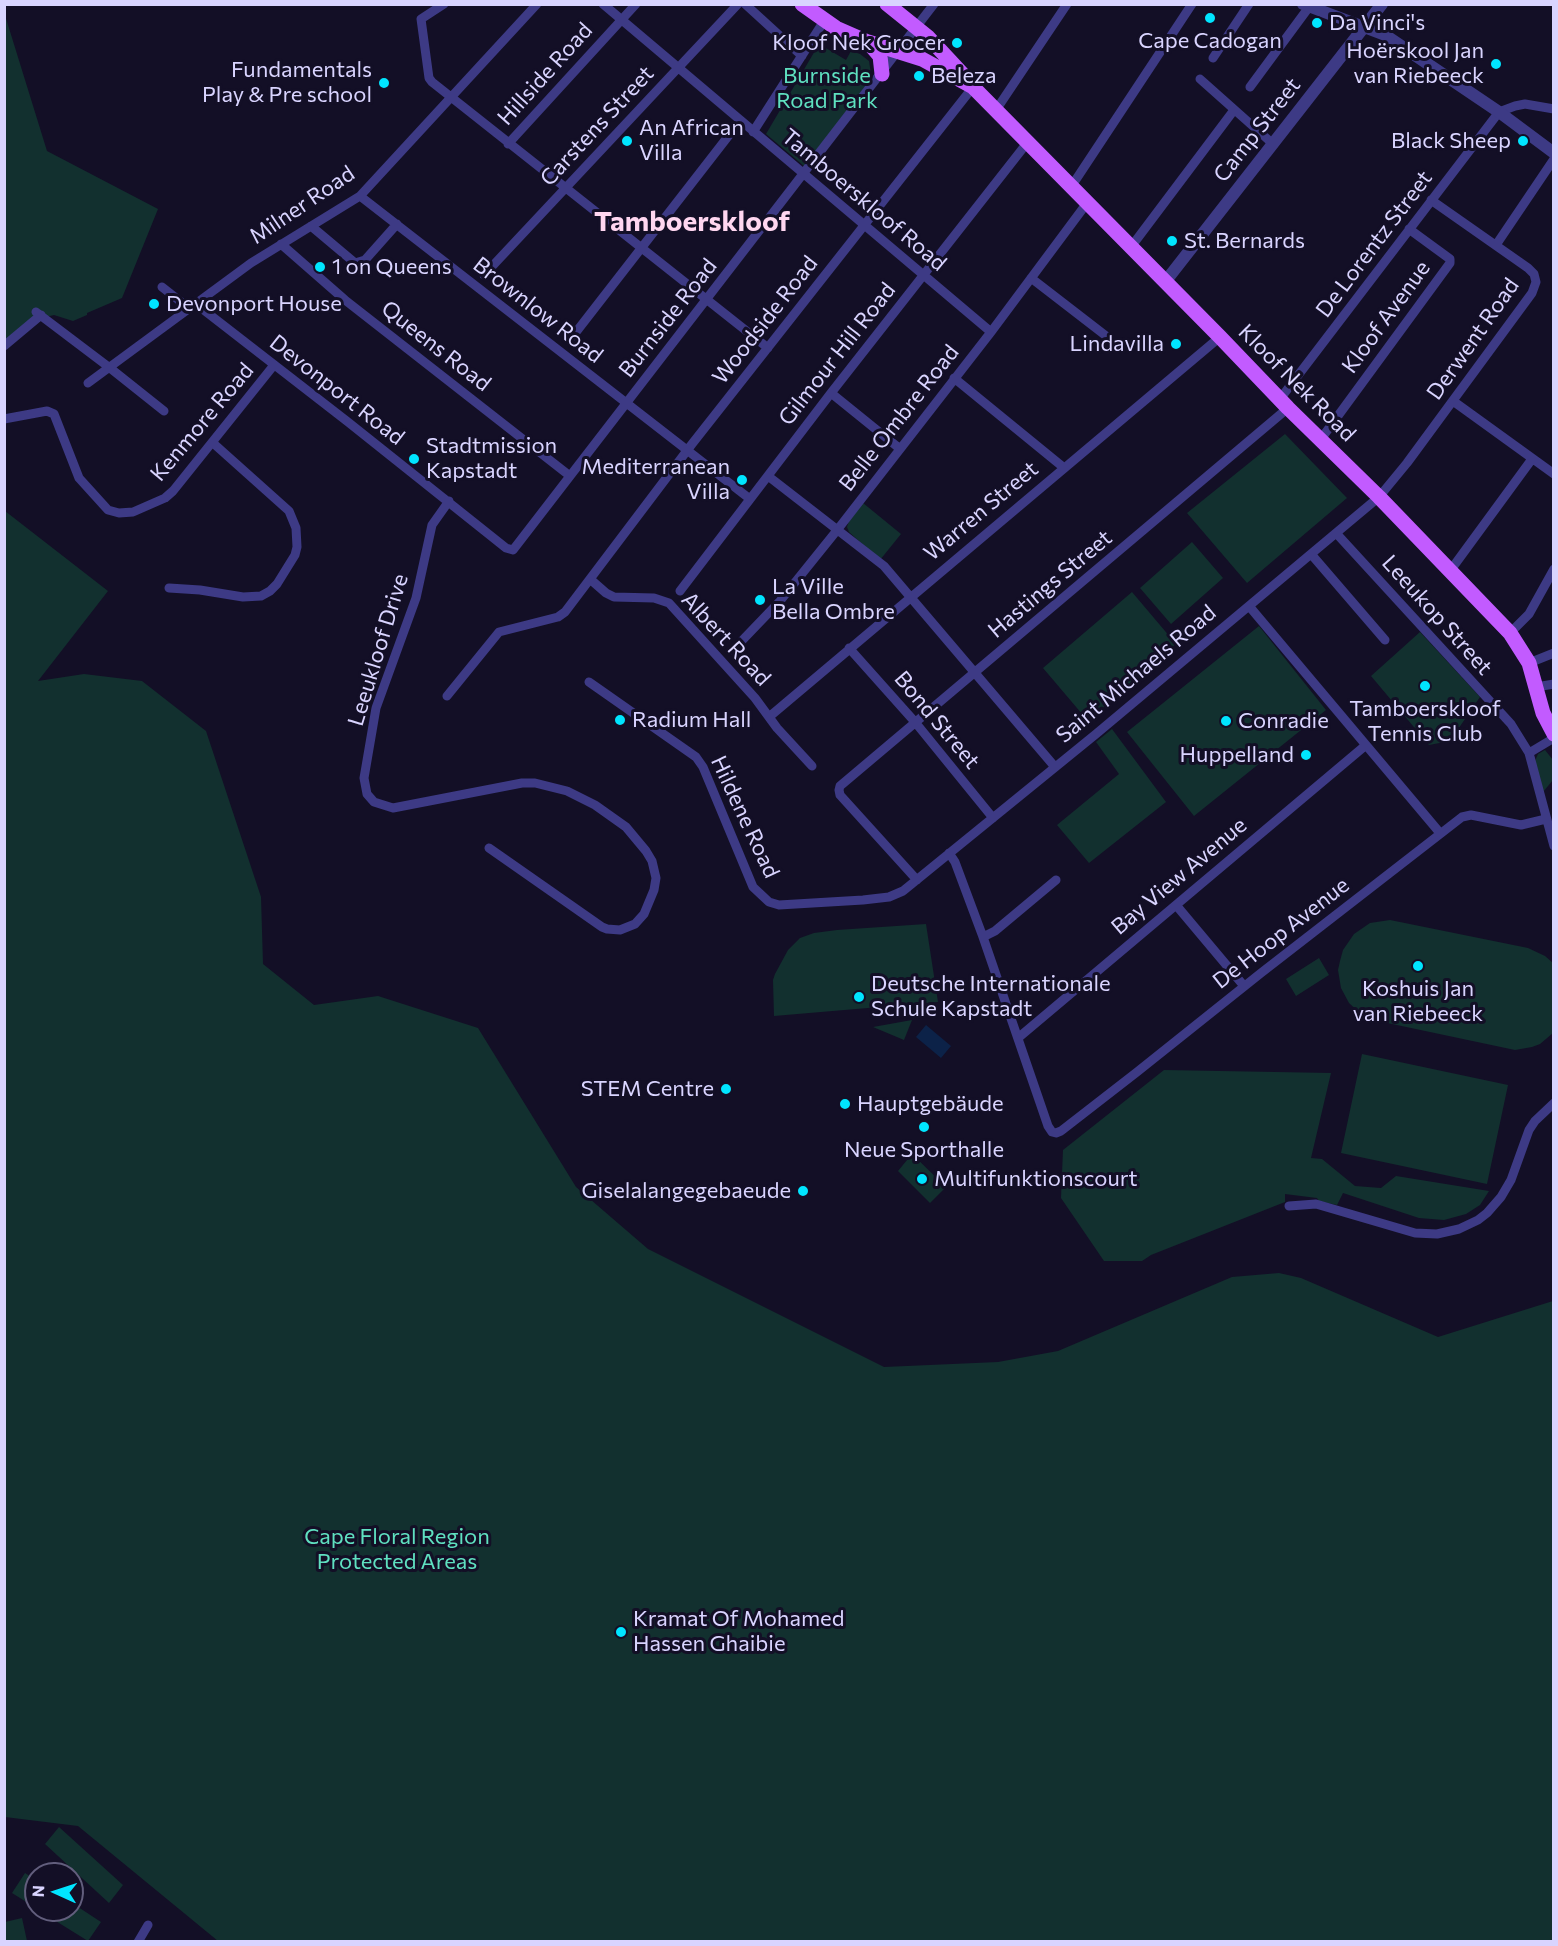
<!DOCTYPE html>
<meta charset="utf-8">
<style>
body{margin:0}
#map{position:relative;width:1558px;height:1946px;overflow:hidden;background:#130f26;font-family:Commissioner,sans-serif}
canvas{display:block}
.frame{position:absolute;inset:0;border:6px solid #d9d4ff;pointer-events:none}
.north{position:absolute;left:24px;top:1862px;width:60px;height:60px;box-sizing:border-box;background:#130f26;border:2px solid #625e7d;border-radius:50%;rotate:273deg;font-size:16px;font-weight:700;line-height:24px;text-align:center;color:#d9d4ff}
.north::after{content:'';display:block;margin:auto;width:21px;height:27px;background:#00e5ff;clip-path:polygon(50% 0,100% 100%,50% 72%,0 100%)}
</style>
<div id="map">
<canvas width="1558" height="1946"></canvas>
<div class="frame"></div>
<div class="north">N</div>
</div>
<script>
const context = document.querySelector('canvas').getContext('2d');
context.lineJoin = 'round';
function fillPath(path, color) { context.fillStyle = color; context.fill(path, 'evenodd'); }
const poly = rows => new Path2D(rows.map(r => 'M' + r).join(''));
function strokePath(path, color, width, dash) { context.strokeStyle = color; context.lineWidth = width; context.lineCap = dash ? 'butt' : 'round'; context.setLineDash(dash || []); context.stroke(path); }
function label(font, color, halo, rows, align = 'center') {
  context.font = font + ' Commissioner,sans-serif'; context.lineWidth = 6; context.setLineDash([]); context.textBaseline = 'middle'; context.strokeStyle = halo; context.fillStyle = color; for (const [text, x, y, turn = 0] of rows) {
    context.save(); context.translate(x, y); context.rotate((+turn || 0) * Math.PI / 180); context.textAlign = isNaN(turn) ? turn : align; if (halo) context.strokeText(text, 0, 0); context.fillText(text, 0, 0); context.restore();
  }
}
const green = poly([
 [4,12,47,151,158,209,122,298,87,313,87,315,73,321,54,315,33,320,4,343],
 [819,44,846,60,851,51,860,54,869,61,871,74,867,85,804,166,766,134],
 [1285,434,1347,498,1247,583,1187,513],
 [863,503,901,534,880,560,849,532,847,527,849,521],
 [5,511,108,591,38,681,84,674,142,681,206,731,261,897,263,964,314,1005,378,996,478,1028,576,1187,648,1249,884,1367,998,1362,1058,1351,1232,1277,1279,1273,1301,1278,1438,1337,1553,1301,1553,1941,218,1941,78,1826,5,1817],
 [1192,542,1223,578,1171,624,1140,588],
 [1132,592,1176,644,1088,721,1043,668],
 [1259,626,1326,710,1194,816,1127,732],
 [1420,632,1480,697,1450,741,1429,745,1371,676],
 [1112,729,1166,802,1089,863,1057,825,1119,774,1096,742],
 [1545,750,1553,760,1553,780,1543,792,1535,761,1538,754],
 [1390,920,1528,948,1545,956,1553,963,1553,1033,1540,1044,1532,1047,1515,1050,1378,1021,1362,1015,1349,1003,1341,988,1338,970,1340,961,1343,950,1354,934,1370,923],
 [926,924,938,1002,774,1016,773,980,775,974,788,950,800,938,814,933,837,930],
 [1319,958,1329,975,1296,996,1286,979],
 [912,1020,904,1040,873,1027],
 [1362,1054,1508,1085,1487,1184,1341,1153],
 [1164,1070,1331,1073,1311,1158,1322,1159,1355,1186,1381,1188,1396,1176,1489,1191,1480,1205,1466,1214,1444,1220,1419,1218,1343,1193,1337,1205,1319,1201,1317,1198,1285,1194,1285,1202,1151,1255,1142,1261,1104,1261,1061,1198,1063,1150],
 [912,1154,946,1187,930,1203,898,1171],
 [59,1827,123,1885,109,1903,45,1844],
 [25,1873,36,1880,36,1908,12,1893],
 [72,1903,101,1922,88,1941,38,1910,72,1910],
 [22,1918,27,1941,5,1941,5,1922]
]);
const water = poly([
 [926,1025,951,1046,941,1058,916,1037]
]);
const minor = poly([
 [444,4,421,19,429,78,432,82,768,348],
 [603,4,991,332],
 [745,4,802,56],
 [1213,58,1249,4],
 [1200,79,1273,144],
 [1250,87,1309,7],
 [996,110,1067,4],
 [753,132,824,21],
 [508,144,636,4],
 [1071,187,1192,4],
 [360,196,750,499],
 [311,226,355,263,365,260,397,224],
 [281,244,345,300,570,476],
 [1496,245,1554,159],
 [1131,247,1234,110],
 [484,275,738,4],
 [1031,278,1110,339],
 [162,287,190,309],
 [196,304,348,422,506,548,513,550,934,4],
 [36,312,110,368,164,411],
 [573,336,740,121],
 [4,346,41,315],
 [954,378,1063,467],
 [88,383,251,263,360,196,537,4],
 [831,393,899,448],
 [1280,399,1499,112,1515,106,1525,104,1554,109],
 [1453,401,1554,474],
 [4,419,47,411,54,414,79,478,108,510,119,513,133,512,165,498,173,491,274,365],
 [1321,439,1450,263,1450,259,1409,229],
 [768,476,884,566,1055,767],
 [449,501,432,525,416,598,376,708,364,778,367,794,374,802,393,808,522,783,535,783,567,791,595,805,626,827,646,851,652,861,656,878,654,890,644,914,635,924,620,930,607,929,602,927,489,848],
 [1336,533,1511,724,1529,753],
 [1311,554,1385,640],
 [1450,571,1532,459],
 [590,579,606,593,614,597,654,598,669,603,755,698,777,728,812,766],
 [169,588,200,590,243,597,261,596,270,591,277,584,295,555,297,547,296,528,289,511,213,443],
 [680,591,831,393,1027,143],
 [1249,606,1440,833],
 [1510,633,1529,614,1554,569],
 [849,648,915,722,993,818],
 [733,650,780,601,838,529,991,332,1087,203],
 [1529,663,1554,653],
 [589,682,696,757,703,767,753,887,769,902,779,905,863,900,889,897,903,891,1096,734,1379,497,1407,463,1532,293,1536,282,1534,274,1528,268,1431,200],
 [1536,687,1554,684],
 [447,696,499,632,558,617,565,612,692,444,973,87],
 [769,717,1220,337],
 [1554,738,1529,753,1554,846],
 [949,853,955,862,983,937,1048,1126,1052,1132,1056,1133,1061,1131,1137,1072,1261,973,1462,817,1471,815,1521,825,1546,819],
 [917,880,840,795,839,790,840,786,1288,408],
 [1176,905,1244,986],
 [983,937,995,931,1056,880],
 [1018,1038,1366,745],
 [1289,1206,1316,1204,1415,1233,1437,1234,1459,1229,1478,1220,1487,1213,1501,1197,1511,1180,1529,1130,1535,1121,1554,1103],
 [138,1942,148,1925]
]);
const tertiary = poly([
 [1303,4,1385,35,1499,112,1554,153],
 [1165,282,1382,4]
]);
const primary = poly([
 [802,4,836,28,868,42,922,59,973,87,1220,337,1288,408,1379,497,1510,633,1529,663,1543,713,1554,734],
 [887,4,928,37,968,80],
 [868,42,880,56,882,74]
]);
const markers = [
 [1210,18,6,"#00e5ff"],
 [1317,23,6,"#00e5ff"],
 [957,43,6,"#00e5ff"],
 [1496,64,6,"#00e5ff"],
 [919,76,6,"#00e5ff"],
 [384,83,6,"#00e5ff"],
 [627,141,6,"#00e5ff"],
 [1523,141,6,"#00e5ff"],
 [1172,241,6,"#00e5ff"],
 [320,267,6,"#00e5ff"],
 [154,304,6,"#00e5ff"],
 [1176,344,6,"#00e5ff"],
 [414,459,6,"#00e5ff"],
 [742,480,6,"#00e5ff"],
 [760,600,6,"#00e5ff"],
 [1425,686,6,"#00e5ff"],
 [620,720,6,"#00e5ff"],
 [1226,721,6,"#00e5ff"],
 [1306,755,6,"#00e5ff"],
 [1418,966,6,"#00e5ff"],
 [859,997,6,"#00e5ff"],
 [726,1089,6,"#00e5ff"],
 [845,1104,6,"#00e5ff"],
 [924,1127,6,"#00e5ff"],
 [922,1179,6,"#00e5ff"],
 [803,1191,6,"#00e5ff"],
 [621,1632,6,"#00e5ff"]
];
const poiNames = [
 ["Da Vinci's",1329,23],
 ["Cape Cadogan",1210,41,"center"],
 ["Kloof Nek Grocer",945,43,"right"],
 ["Hoërskool Jan",1484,51,"right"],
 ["van Riebeeck",1484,76,"right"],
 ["Fundamentals",372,70,"right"],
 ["Play & Pre school",372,95,"right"],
 ["Beleza",931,76],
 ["An African",639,128],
 ["Villa",639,153],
 ["Black Sheep",1511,141,"right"],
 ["St. Bernards",1184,241],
 ["1 on Queens",332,267],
 ["Devonport House",166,304],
 ["Lindavilla",1164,344,"right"],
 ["Stadtmission",426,446],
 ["Kapstadt",426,471],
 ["Mediterranean",730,467,"right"],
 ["Villa",730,492,"right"],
 ["La Ville",772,587],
 ["Bella Ombre",772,612],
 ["Tamboerskloof",1425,709,"center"],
 ["Tennis Club",1425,734,"center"],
 ["Radium Hall",632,720],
 ["Conradie",1238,721],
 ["Huppelland",1294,755,"right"],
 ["Deutsche Internationale",871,984],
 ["Schule Kapstadt",871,1009],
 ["Koshuis Jan",1418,989,"center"],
 ["van Riebeeck",1418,1014,"center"],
 ["STEM Centre",714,1089,"right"],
 ["Hauptgebäude",857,1104],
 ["Neue Sporthalle",924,1150,"center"],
 ["Multifunktionscourt",934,1179],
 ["Giselalangegebaeude",791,1191,"right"],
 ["Kramat Of Mohamed",633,1619],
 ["Hassen Ghaibie",633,1644]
];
const streetNames = [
 ["Hillside Road",545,74,-48],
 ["Carstens Street",597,126,-47],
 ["Camp Street",1257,130,-52],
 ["Tamboerskloof Road",864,200,40],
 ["Milner Road",302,205,-34],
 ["De Lorentz Street",1374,244,-53],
 ["Brownlow Road",538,310,38],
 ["Kloof Avenue",1386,317,-54],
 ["Burnside Road",668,318,-52],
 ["Woodside Road",765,320,-52],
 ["Derwent Road",1473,339,-55],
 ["Queens Road",436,346,38],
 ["Gilmour Hill Road",837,354,-52],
 ["Kloof Nek Road",1297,383,45],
 ["Devonport Road",337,390,38],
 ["Belle Ombre Road",899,418,-52],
 ["Kenmore Road",202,422,-50],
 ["Warren Street",981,511,-40],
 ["Hastings Street",1050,584,-40],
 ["Leeukop Street",1437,615,48],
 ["Albert Road",726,639,47],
 ["Leeukloof Drive",378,650,-73],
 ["Saint Michaels Road",1136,674,-40],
 ["Bond Street",937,720,50],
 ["Hildene Road",745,817,65],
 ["Bay View Avenue",1179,876,-40],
 ["De Hoop Avenue",1281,933,-38]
];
const parkNames = [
 ["Burnside",827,76],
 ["Road Park",827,101],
 ["Cape Floral Region",397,1537],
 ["Protected Areas",397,1562]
];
const districtNames = [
 ["Tamboerskloof",692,222]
];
fillPath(green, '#12302f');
fillPath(water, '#0c2248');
strokePath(minor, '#3d3a85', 9);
strokePath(tertiary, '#3d3a85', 12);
strokePath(primary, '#c25bff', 15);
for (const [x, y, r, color] of markers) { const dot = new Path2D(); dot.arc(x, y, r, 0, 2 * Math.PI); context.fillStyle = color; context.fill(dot); strokePath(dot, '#130f26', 2); }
label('22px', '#d9d4ff', '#130f26', poiNames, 'left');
label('22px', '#d9d4ff', '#130f26', streetNames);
label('22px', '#5fe0c0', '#130f26', parkNames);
label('bold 28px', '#ffd6f0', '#130f26', districtNames);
</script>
